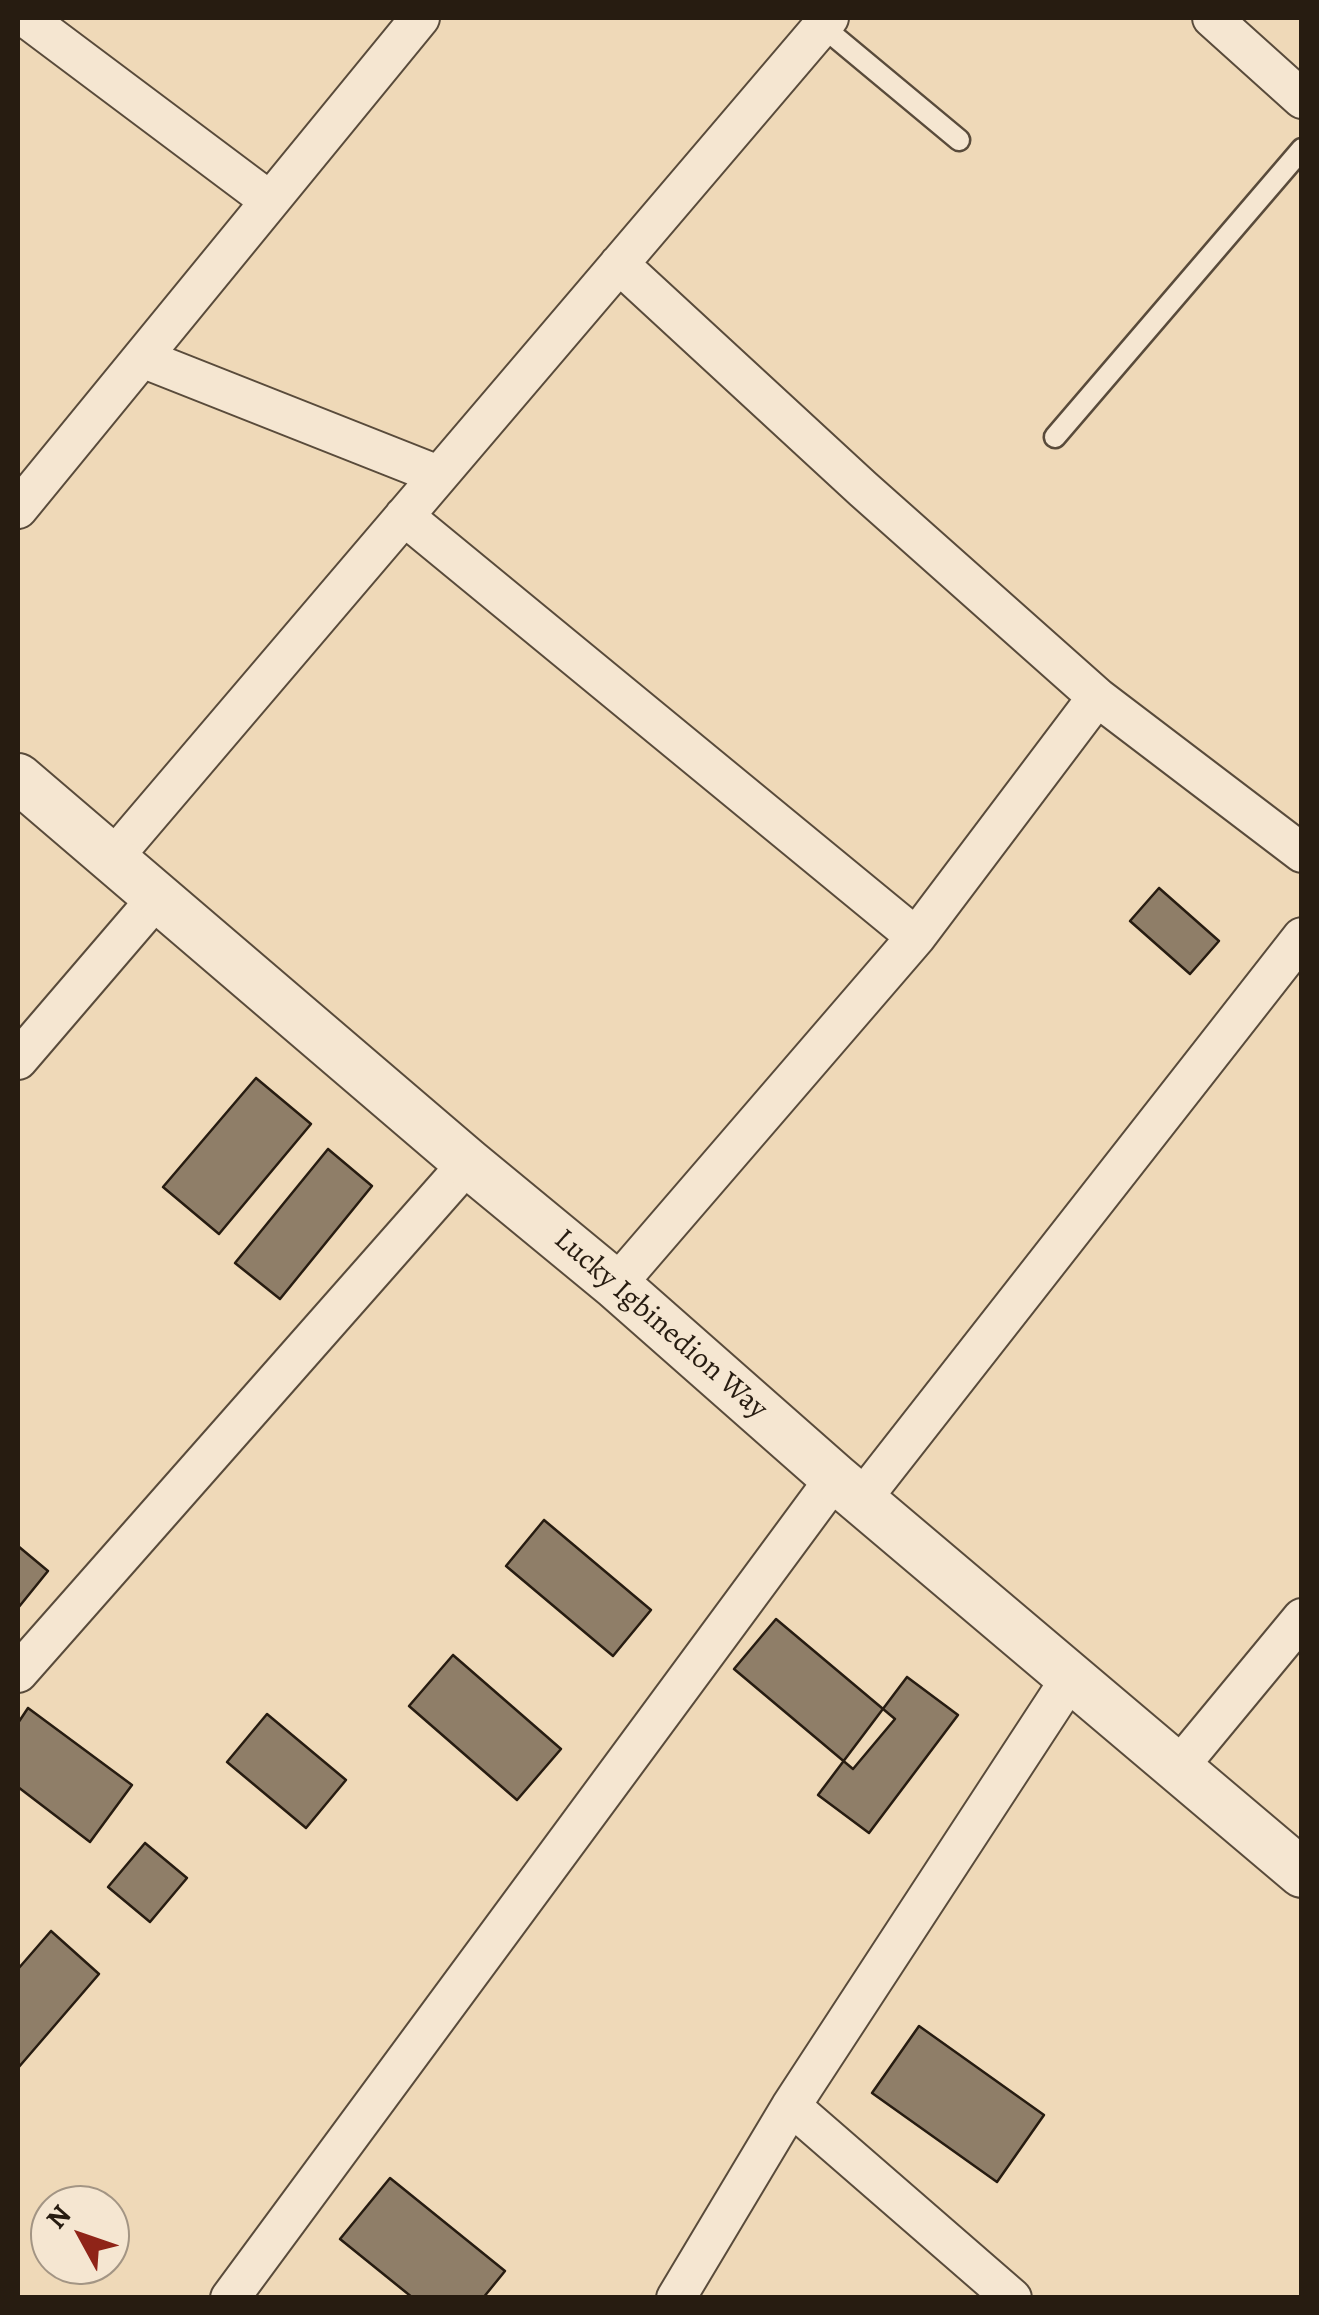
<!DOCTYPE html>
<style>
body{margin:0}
#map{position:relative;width:1319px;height:2315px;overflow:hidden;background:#efd9b8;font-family:Alegreya,serif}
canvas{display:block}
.frame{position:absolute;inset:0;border:20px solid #271c11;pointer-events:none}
.north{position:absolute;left:30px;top:2185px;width:100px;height:100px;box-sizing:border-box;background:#f5e6d1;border:2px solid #a39584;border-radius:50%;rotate:310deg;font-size:28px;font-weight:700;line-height:40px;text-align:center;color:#271c11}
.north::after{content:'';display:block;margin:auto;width:35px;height:45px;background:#8f2418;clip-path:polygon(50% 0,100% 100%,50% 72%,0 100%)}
</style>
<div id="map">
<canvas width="1319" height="2315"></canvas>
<div class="frame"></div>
<div class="north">N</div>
</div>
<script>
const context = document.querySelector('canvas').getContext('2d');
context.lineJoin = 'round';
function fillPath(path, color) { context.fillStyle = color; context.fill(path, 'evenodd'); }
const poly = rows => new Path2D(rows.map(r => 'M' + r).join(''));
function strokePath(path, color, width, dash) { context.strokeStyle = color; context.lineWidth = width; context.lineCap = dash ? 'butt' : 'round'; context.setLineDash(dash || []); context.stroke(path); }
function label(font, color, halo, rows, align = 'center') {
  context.font = font + ' Alegreya,serif'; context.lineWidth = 10; context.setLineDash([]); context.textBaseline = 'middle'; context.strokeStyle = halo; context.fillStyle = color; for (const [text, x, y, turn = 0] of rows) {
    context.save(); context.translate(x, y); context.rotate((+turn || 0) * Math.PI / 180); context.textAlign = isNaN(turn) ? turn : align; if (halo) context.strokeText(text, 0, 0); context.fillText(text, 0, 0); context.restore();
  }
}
const building = poly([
 [1159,888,1219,941,1190,974,1130,921,1159,888],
 [256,1078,311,1124,219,1234,163,1187,256,1078],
 [328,1149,372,1186,280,1299,235,1263,328,1149],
 [544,1520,651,1610,613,1656,506,1566,544,1520],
 [18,1546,48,1571,18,1608,18,1546],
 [776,1619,895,1719,853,1769,734,1669,776,1619],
 [453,1655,561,1749,517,1800,409,1706,453,1655],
 [907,1677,958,1715,869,1833,818,1795,907,1677],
 [28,1708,132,1785,90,1842,18,1787,18,1723,28,1708],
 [267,1714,346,1780,306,1828,227,1762,267,1714],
 [145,1843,187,1878,150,1922,108,1887,145,1843],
 [51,1931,99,1974,18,2068,18,1969,51,1931],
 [919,2026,1044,2115,997,2182,872,2093,919,2026],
 [390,2178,505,2271,483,2298,413,2298,340,2239,390,2178]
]);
const service = poly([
 [822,26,959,140],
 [1055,437,1302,149]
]);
const minor = poly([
 [26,18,270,201],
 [1212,18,1302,99],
 [142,358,438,475],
 [18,509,420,18],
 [404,516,916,937],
 [1097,697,1302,853],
 [112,859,829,18],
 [18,1060,157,898],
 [616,1285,916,937,1097,697,863,489,619,264],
 [861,1500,1302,937],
 [18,1673,468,1163],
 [1177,1769,1302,1618],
 [791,2106,1012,2298],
 [230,2298,835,1478],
 [676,2298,791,2106,1070,1679]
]);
const tertiary = poly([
 [18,778,468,1163,616,1285,835,1478,1302,1873]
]);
const streetNames = [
 ["Lucky Igbinedion Way",660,1325,41]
];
fillPath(building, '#8f7e68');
strokePath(building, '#271c11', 2.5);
strokePath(service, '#594b3b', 25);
strokePath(minor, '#594b3b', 42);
strokePath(tertiary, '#594b3b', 52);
strokePath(service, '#f5e6d1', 20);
strokePath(minor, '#f5e6d1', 38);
strokePath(tertiary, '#f5e6d1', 48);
label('30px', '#271c11', '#f5e6d1', streetNames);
</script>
